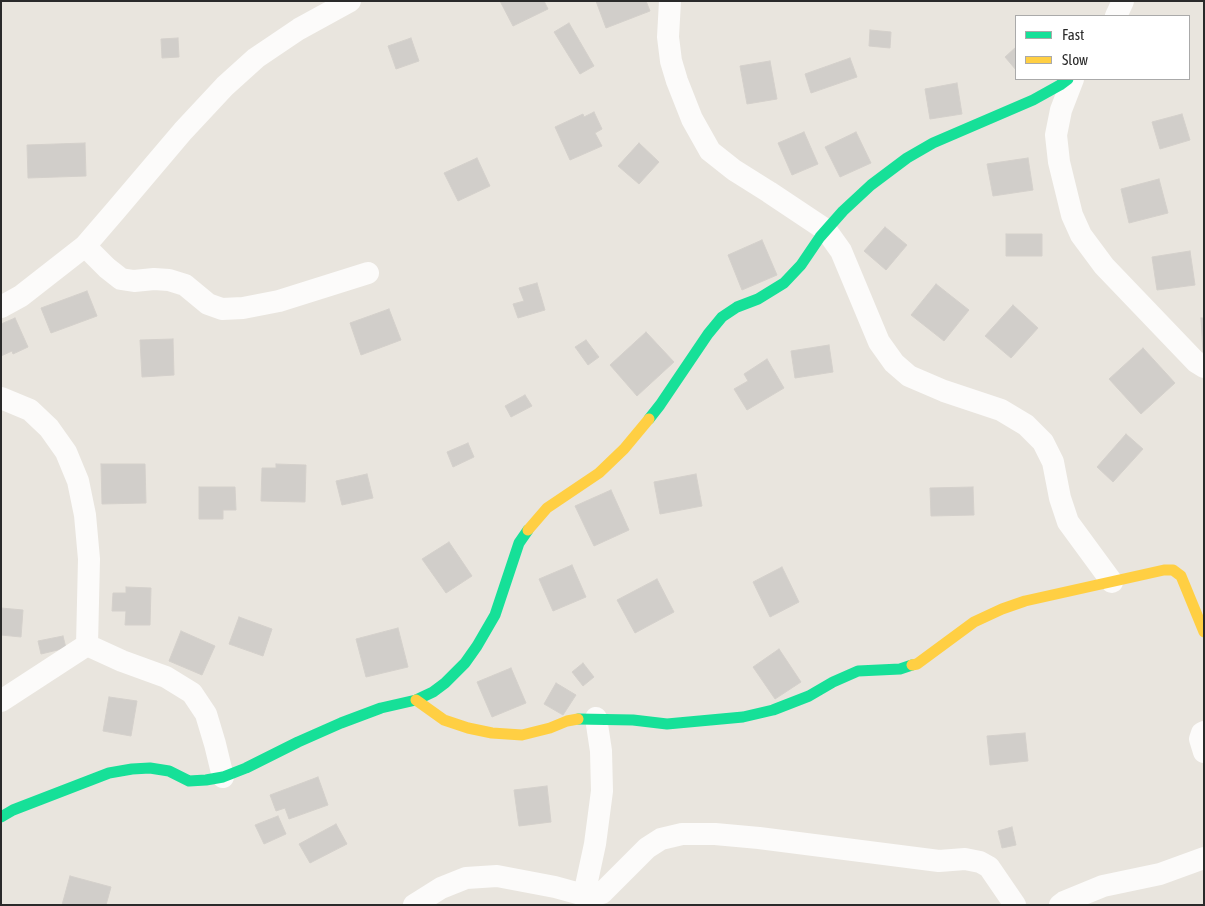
<!DOCTYPE html>
<style>
body{margin:0}
#map{position:relative;width:1205px;height:906px;overflow:hidden;background:#e9e5de;font-family:"Asap Condensed",sans-serif}
canvas{display:block}
.frame{position:absolute;inset:0;border:2px solid #2a2a2a;pointer-events:none}
.legend{position:absolute;left:1015px;top:15px;width:175px;height:65px;box-sizing:border-box;background:#fff;border:1px solid #aaa;margin:0;padding:6px 9px;list-style:none;font-size:15px;color:#2a2a2a}
.legend li{display:flex;align-items:center;gap:10px;height:25px}
.legend b{width:25px;border:1px solid #aaa}
</style>
<div id="map">
<canvas width="1205" height="906"></canvas>
<div class="frame"></div>
<ul class="legend">
<li><b style="height:6px;background:#16e098"></b>Fast</li>
<li><b style="height:6px;background:#ffcf43"></b>Slow</li>
</ul>
</div>
<script>
const context = document.querySelector('canvas').getContext('2d');
context.lineJoin = 'round';
function fillPath(path, color) { context.fillStyle = color; context.fill(path, 'evenodd'); }
const poly = rows => new Path2D(rows.map(r => 'M' + r).join(''));
function strokePath(path, color, width, dash) { context.strokeStyle = color; context.lineWidth = width; context.lineCap = dash ? 'butt' : 'round'; context.setLineDash(dash || []); context.stroke(path); }
const building = poly([
 [500,1,544,1,548,9,513,26,500,1],
 [596,1,646,1,650,11,606,28,596,1],
 [569,23,594,66,580,74,554,32,569,23],
 [870,30,891,32,890,48,869,46,870,30],
 [178,38,179,57,162,58,161,39,178,38],
 [411,38,419,61,396,69,388,46,411,38],
 [1016,47,1016,70,1005,57,1016,47],
 [850,58,857,77,811,93,805,74,850,58],
 [770,61,777,99,747,104,740,66,770,61],
 [957,83,962,114,930,119,925,89,957,83],
 [594,112,602,129,595,133,602,146,570,160,555,127,583,114,584,117,594,112],
 [1182,114,1190,140,1160,149,1152,122,1182,114],
 [804,132,818,164,792,175,778,143,804,132],
 [856,132,871,163,840,177,825,147,856,132],
 [85,143,86,176,28,178,27,145,85,143],
 [639,143,659,162,639,184,618,166,639,143],
 [477,158,490,186,458,201,444,173,477,158],
 [1028,158,1033,190,993,196,987,164,1028,158],
 [1159,179,1168,213,1129,223,1121,189,1159,179],
 [885,227,907,245,886,270,864,251,885,227],
 [1006,234,1042,234,1042,256,1006,256,1006,234],
 [762,240,777,275,742,290,728,255,762,240],
 [1190,251,1195,285,1157,290,1152,257,1190,251],
 [537,283,545,310,518,318,513,304,524,301,519,288,537,283],
 [936,284,969,310,944,341,911,315,936,284],
 [87,291,97,316,51,333,41,308,87,291],
 [1013,305,1038,328,1011,358,985,336,1013,305],
 [389,309,401,340,361,355,350,323,389,309],
 [15,318,28,347,13,354,12,351,1,356,1,324,15,318],
 [1201,318,1204,318,1204,352,1203,352,1201,318],
 [646,332,674,362,637,396,610,365,646,332],
 [173,339,174,375,142,377,140,340,173,339],
 [586,340,599,357,588,365,575,347,586,340],
 [829,345,833,372,795,378,791,351,829,345],
 [1143,348,1175,383,1141,414,1109,379,1143,348],
 [767,359,784,388,747,410,734,389,748,381,744,374,767,359],
 [525,395,532,406,511,417,505,406,525,395],
 [1126,434,1143,449,1113,482,1097,467,1126,434],
 [468,443,474,457,453,467,447,452,468,443],
 [101,464,145,464,146,503,102,504,101,464],
 [276,464,306,465,305,502,261,501,262,468,276,468,276,464],
 [367,474,373,498,342,505,336,481,367,474],
 [696,474,702,506,660,514,654,482,696,474],
 [199,487,235,487,236,510,223,510,223,519,199,519,199,487],
 [973,487,974,515,931,516,930,488,973,487],
 [611,490,629,530,594,546,575,506,611,490],
 [449,542,472,576,446,593,422,559,449,542],
 [572,565,586,597,553,611,539,579,572,565],
 [782,567,799,602,770,617,753,582,782,567],
 [657,579,674,612,635,633,617,600,657,579],
 [126,587,151,588,150,625,125,625,126,611,112,611,113,593,126,593,126,587],
 [1,608,23,610,21,637,1,635,1,608],
 [239,617,272,629,263,656,229,644,239,617],
 [398,628,408,667,366,677,356,639,398,628],
 [181,631,215,646,202,675,169,661,181,631],
 [63,636,66,648,41,654,38,641,63,636],
 [779,649,801,682,775,699,753,667,779,649],
 [583,663,594,677,583,686,572,672,583,663],
 [511,668,526,703,492,717,477,682,511,668],
 [556,683,576,695,563,715,544,704,556,683],
 [109,697,137,701,131,736,103,731,109,697],
 [1025,733,1028,761,990,765,987,736,1025,733],
 [318,777,328,805,289,819,285,808,276,811,270,795,318,777],
 [547,786,551,822,519,826,514,790,547,786],
 [278,816,286,834,264,844,255,825,278,816],
 [336,824,347,844,310,863,299,844,336,824],
 [1012,827,1016,845,1002,848,998,831,1012,827],
 [70,876,111,887,106,905,62,905,70,876]
]);
const street = poly([
 [670,1,668,37,671,61,677,81,692,119,710,151,734,170,769,192,826,230,841,251,879,342,894,363,909,376,944,391,1001,410,1026,425,1043,442,1053,462,1060,498,1068,522,1112,582],
 [1116,16,1123,1],
 [1073,79,1061,110,1056,135,1059,162,1072,215,1081,235,1104,266,1196,362,1204,367],
 [85,246,107,268,121,279,134,281,154,279,169,280,185,285,208,304,222,309,243,308,279,301,368,273],
 [1,307,21,296,85,246,116,210,183,131,225,86,256,58,299,29,350,1],
 [1,398,30,410,49,428,66,452,78,481,85,515,89,559,87,645],
 [1,701,87,645,122,661,166,677,192,693,206,714,215,744,223,777],
 [1204,732,1202,733,1200,739,1204,752],
 [584,895,595,844,602,791,601,751,596,718],
 [414,905,441,888,466,878,497,876,555,887,584,895,592,895,602,893,647,848,661,839,682,834,715,834,759,838,939,861,965,859,980,862,989,867,1015,905],
 [1060,905,1064,902,1103,886,1160,874,1204,858]
]);
const fast = poly([
 [649,419,660,405,708,334,722,317,737,307,758,299,784,283,801,265,820,237,843,211,871,185,907,158,933,143,1033,100,1060,85,1068,79],
 [578,719,633,720,667,724,743,717,773,710,809,696,833,682,858,671,900,669,912,665],
 [1,817,13,810,109,773,132,769,150,768,169,771,189,781,206,780,223,777,246,768,298,742,341,723,381,708,416,700,433,692,445,683,465,663,477,646,495,615,519,543,528,530]
]);
const slow = poly([
 [528,530,547,508,599,473,624,449,649,419],
 [912,665,917,664,974,622,1002,609,1025,601,1164,570,1173,570,1181,576,1204,632],
 [416,700,444,720,468,728,492,733,522,735,550,728,567,721,578,719]
]);
fillPath(building, '#d1ceca');
strokePath(building, '#d4d0cb', 1);
strokePath(street, '#fcfbfa', 22);
strokePath(fast, '#16e098', 11);
strokePath(slow, '#ffcf43', 11);
</script>
